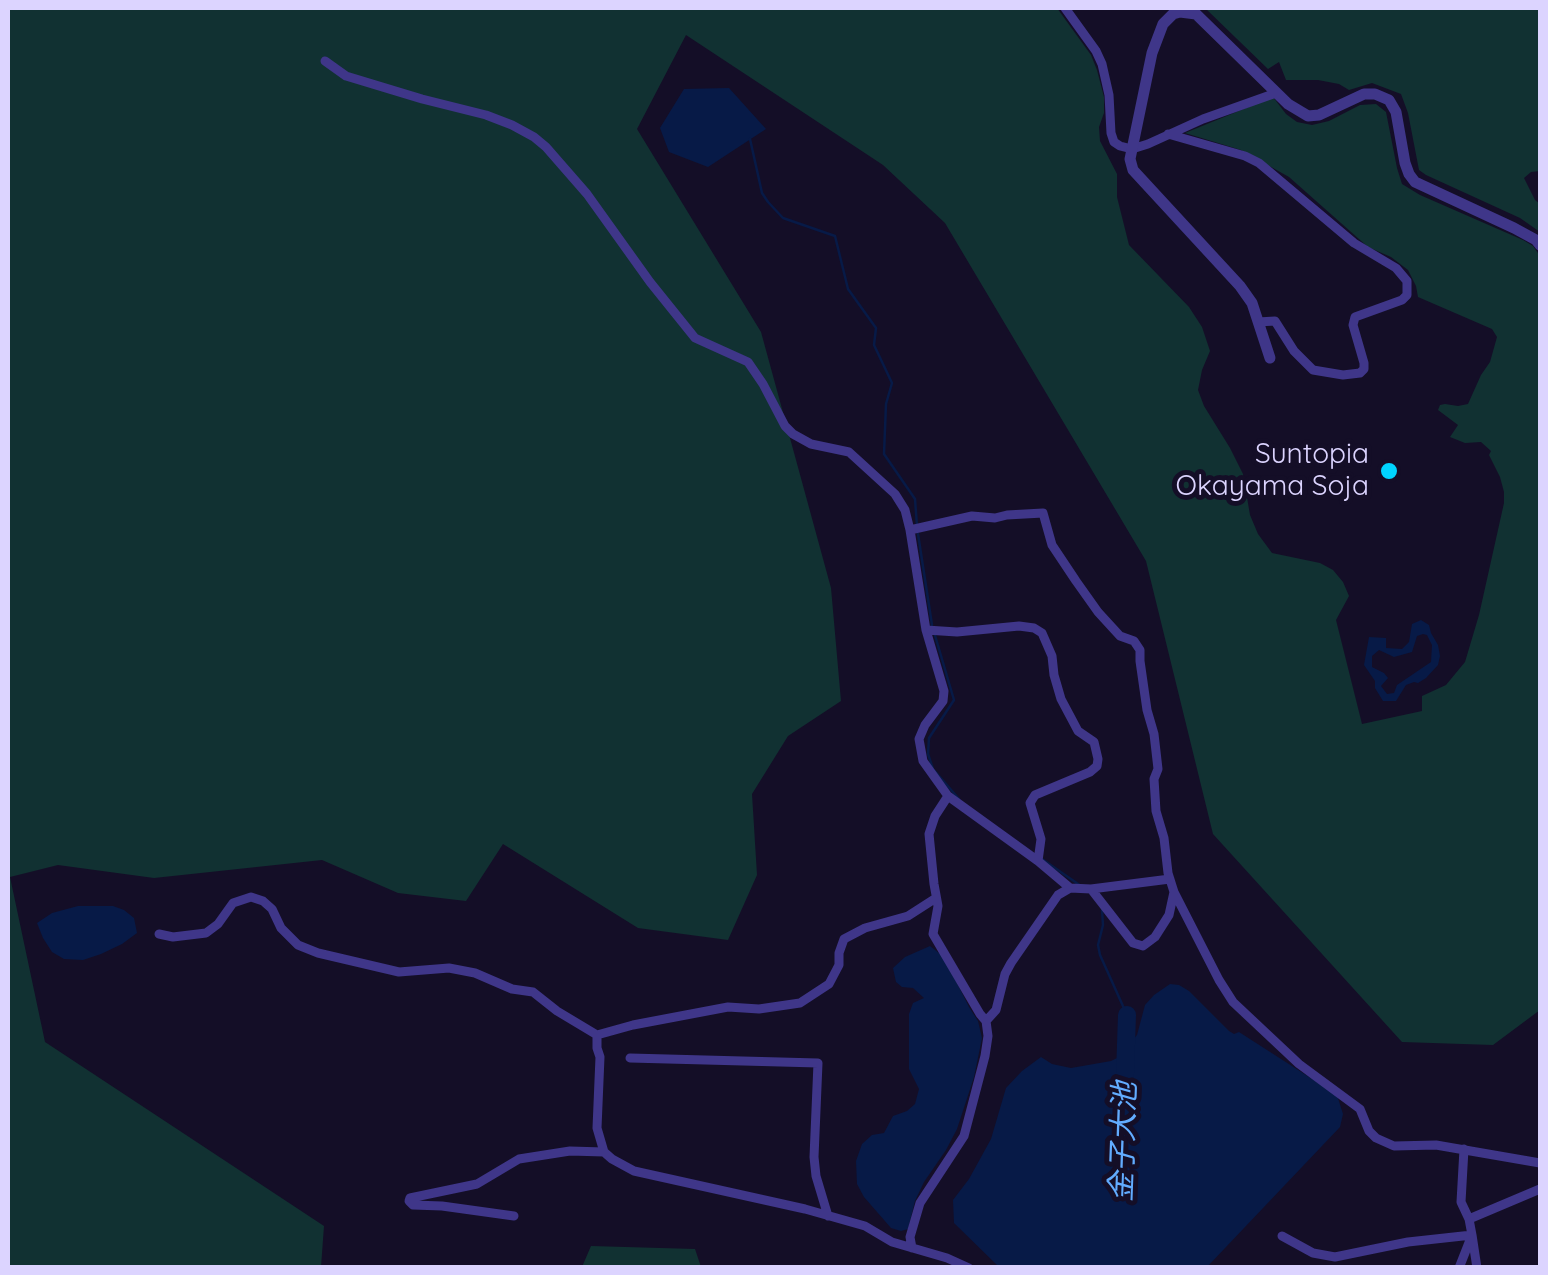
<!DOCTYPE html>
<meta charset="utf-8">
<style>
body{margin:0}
#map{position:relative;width:1548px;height:1275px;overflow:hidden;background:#140e27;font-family:Quicksand,sans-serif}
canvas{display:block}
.frame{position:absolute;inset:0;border:10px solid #dcd4ff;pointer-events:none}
</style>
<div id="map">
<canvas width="1548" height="1275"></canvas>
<div class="frame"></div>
</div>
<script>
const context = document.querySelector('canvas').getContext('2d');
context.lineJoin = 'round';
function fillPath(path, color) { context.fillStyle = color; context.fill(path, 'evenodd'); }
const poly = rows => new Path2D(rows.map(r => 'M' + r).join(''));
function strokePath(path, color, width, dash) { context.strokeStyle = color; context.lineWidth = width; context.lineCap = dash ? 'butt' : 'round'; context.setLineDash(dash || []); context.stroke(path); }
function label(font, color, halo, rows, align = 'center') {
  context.font = font + ' Quicksand,"Noto Sans JP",sans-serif'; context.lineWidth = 10; context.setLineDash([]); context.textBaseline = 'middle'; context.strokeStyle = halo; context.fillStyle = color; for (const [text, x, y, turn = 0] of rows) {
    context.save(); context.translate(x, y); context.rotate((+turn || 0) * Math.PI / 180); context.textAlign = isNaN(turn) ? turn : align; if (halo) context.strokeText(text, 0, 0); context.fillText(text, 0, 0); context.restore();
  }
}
const green = poly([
 [8,8,1057,8,1091,55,1097,70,1104,97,1104,113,1099,127,1100,141,1117,174,1117,197,1129,245,1189,307,1202,327,1210,351,1202,370,1198,390,1204,406,1230,448,1243,474,1250,515,1258,534,1272,553,1320,563,1333,570,1343,582,1349,596,1336,620,1362,724,1422,711,1422,696,1446,685,1465,662,1479,615,1504,503,1504,492,1500,477,1489,455,1491,451,1481,442,1465,443,1450,437,1458,425,1438,410,1440,405,1445,404,1458,406,1468,404,1481,375,1490,362,1497,337,1492,329,1418,297,1416,286,1408,270,1391,257,1368,247,1289,177,1241,150,1185,133,1273,97,1286,114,1297,122,1312,125,1329,121,1360,105,1376,104,1386,112,1397,168,1402,184,1420,195,1523,240,1533,246,1540,256,1540,1010,1493,1045,1402,1042,1213,834,1146,561,945,223,883,165,686,35,637,129,761,332,831,588,841,701,788,736,752,794,757,875,728,940,638,928,503,844,466,901,398,893,322,860,154,878,58,865,10,877,45,1042,324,1226,321,1267,8,1267],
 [1205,8,1540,8,1540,171,1531,172,1524,178,1535,200,1540,204,1540,232,1520,218,1426,175,1419,170,1408,113,1401,94,1372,83,1349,90,1339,84,1318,80,1286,80,1279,62,1268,69],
 [591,1246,695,1249,701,1267,582,1267]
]);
const water = poly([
 [729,88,766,129,708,167,669,152,660,128,684,89],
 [1421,620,1429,625,1431,633,1438,645,1440,656,1438,665,1426,678,1418,683,1414,682,1406,685,1396,701,1383,701,1375,688,1375,681,1364,665,1369,637,1386,638,1386,648,1402,649,1409,642,1412,624],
 [1423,634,1427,635,1432,645,1431,662,1397,685,1394,693,1387,694,1381,686,1388,678,1384,673,1372,667,1372,656,1379,650,1394,657,1412,652,1417,636],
 [78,906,113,906,124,910,134,918,137,933,122,944,101,954,83,960,64,959,52,952,43,938,37,923,52,913],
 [930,946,944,957,969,1007,978,1021,982,1038,974,1077,957,1129,946,1150,924,1182,915,1201,908,1229,901,1231,891,1228,864,1197,857,1184,856,1161,862,1144,872,1135,884,1133,893,1116,907,1111,915,1104,919,1089,909,1069,909,1014,913,1003,924,998,913,988,902,987,896,982,893,968,905,957],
 [1170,984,1179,985,1189,991,1229,1031,1234,1034,1239,1032,1337,1095,1343,1114,1340,1127,1207,1267,999,1267,954,1223,953,1200,969,1179,991,1139,1006,1088,1022,1071,1041,1057,1052,1064,1071,1068,1111,1061,1119,1057,1137,1035,1145,1005,1154,995]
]);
const stream = poly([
 [750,139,762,193,768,202,783,218,835,236,848,289,876,328,874,345,892,383,886,404,884,454,915,499,917,526],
 [918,534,932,625],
 [934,632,954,700,929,738,928,754,933,769,959,799],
 [1042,859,1081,886],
 [1102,910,1103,925,1098,945,1100,955,1127,1015]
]);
const river = poly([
 [1125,1074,1127,1015]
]);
const minor = poly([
 [1065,8,1096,51,1102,64,1109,95,1111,133,1114,142,1120,146,1132,149,1148,144,1203,119,1276,93],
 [325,61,346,76,422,99,486,115,512,125,534,137,546,147,587,194,650,282,695,338,748,362,763,384,785,426,793,434,811,444,849,452,895,494,905,510,910,530,926,630,944,691,943,701,925,725,919,739,923,761,948,796,1038,861,1070,888],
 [1168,134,1245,156,1259,163,1354,243,1396,268,1407,281,1407,295,1402,300,1355,317,1353,325,1364,363,1364,369,1360,373,1343,375,1313,370,1294,351,1275,321,1258,322],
 [910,530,972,516,995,518,1007,515,1043,513,1052,545,1076,581,1098,612,1120,636,1134,641,1140,650,1140,661,1147,710,1154,734,1158,769,1154,779,1156,811,1164,838,1168,873,1174,892,1219,980,1233,1002,1299,1064,1360,1109,1369,1131,1376,1138,1394,1146,1436,1145,1540,1163],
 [926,630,957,632,1019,626,1034,628,1042,633,1052,656,1054,675,1061,699,1078,731,1094,742,1098,759,1097,766,1090,772,1035,795,1030,803,1041,839,1038,861],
 [1091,889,1133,943,1143,946,1155,937,1169,915,1174,892],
 [159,934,173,937,206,933,218,924,233,903,251,897,263,901,272,909,281,928,298,945,318,953,399,972,449,968,475,973,512,989,533,992,557,1011,597,1035,597,1048,600,1057,597,1128,604,1152,612,1159,634,1171,805,1209,865,1226,892,1242,947,1258,969,1268],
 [986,1021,996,1010,1005,974,1011,963,1058,895,1070,888,1091,889,1170,879],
 [597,1035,633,1025,728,1007,759,1009,800,1003,829,984,839,965,839,953,844,939,865,928,908,916,936,898],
 [630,1058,818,1063,814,1157,816,1176,828,1216],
 [1464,1149,1461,1202,1469,1219],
 [514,1216,442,1206,413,1205,409,1201,410,1198,477,1184,519,1159,570,1151,604,1152],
 [1282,1236,1313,1253,1335,1257,1408,1242,1472,1235,1477,1268],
 [912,1248,910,1237,920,1203,964,1136,985,1056,988,1036,986,1021,980,1014,933,934,938,906,934,884,929,834,935,816,948,796],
 [1459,1268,1472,1235,1469,1219,1540,1189]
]);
const tertiary = poly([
 [1270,358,1252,303,1240,286,1133,170,1130,159,1152,53,1163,24,1173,14,1180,12,1196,14,1288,104,1308,116,1319,115,1364,94,1375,94,1389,100,1396,112,1405,163,1409,174,1415,182,1514,228,1536,240,1540,245]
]);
const markers = [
 [1389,471,10,"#00d4ff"]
];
const poiNames = [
 ["Suntopia",1369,455],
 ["Okayama Soja",1369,487]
];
const waterNames = [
 ["金子大池",1124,1142,-88]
];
fillPath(green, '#113132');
fillPath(water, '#071a47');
strokePath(stream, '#071a47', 2.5);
strokePath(river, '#071a47', 18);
strokePath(minor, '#3f3689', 9);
strokePath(tertiary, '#3f3689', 11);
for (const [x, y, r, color] of markers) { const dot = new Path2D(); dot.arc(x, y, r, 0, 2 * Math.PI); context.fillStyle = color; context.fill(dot); strokePath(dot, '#140e27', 4); }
label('28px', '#dcd4ff', '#140e27', poiNames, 'right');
label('italic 30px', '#62acff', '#140e27', waterNames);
</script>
